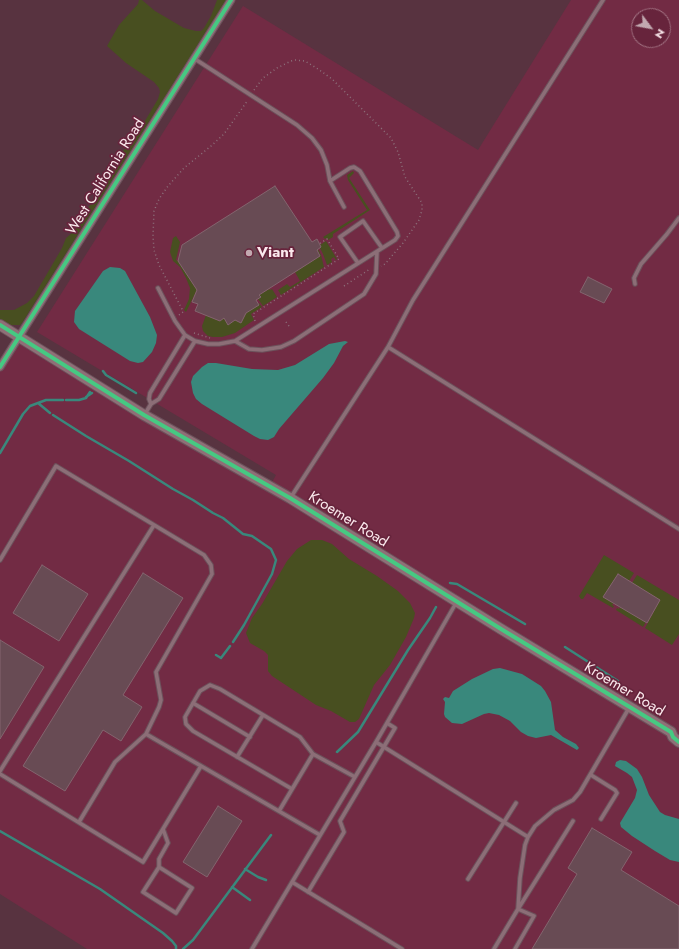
<!DOCTYPE html>
<style>
body{margin:0}
#map{position:relative;width:679px;height:949px;overflow:hidden;background:#583340;font-family:Jost,sans-serif}
canvas{display:block}
.north{position:absolute;left:631px;top:8px;width:40px;height:40px;box-sizing:border-box;background:#67243c;border:1px solid #a27383;border-radius:50%;rotate:122deg;font-size:11px;font-weight:700;line-height:16px;text-align:center;color:#fbe9ed}
.north::after{content:'';display:block;margin:auto;width:14px;height:18px;background:#c2a9b0;clip-path:polygon(50% 0,100% 100%,50% 72%,0 100%)}
</style>
<div id="map">
<canvas width="679" height="949"></canvas>
<div class="north">N</div>
</div>
<script>
const context = document.querySelector('canvas').getContext('2d');
context.lineJoin = 'round';
function fillPath(path, color) { context.fillStyle = color; context.fill(path, 'evenodd'); }
const poly = rows => new Path2D(rows.map(r => 'M' + r).join(''));
function strokePath(path, color, width, dash) { context.strokeStyle = color; context.lineWidth = width; context.lineCap = dash ? 'butt' : 'round'; context.setLineDash(dash || []); context.stroke(path); }
function label(font, color, halo, rows, align = 'center') {
  context.font = font + ' Jost,sans-serif'; context.lineWidth = 3.5; context.setLineDash([]); context.textBaseline = 'middle'; context.strokeStyle = halo; context.fillStyle = color; for (const [text, x, y, turn = 0] of rows) {
    context.save(); context.translate(x, y); context.rotate((+turn || 0) * Math.PI / 180); context.textAlign = isNaN(turn) ? turn : align; if (halo) context.strokeText(text, 0, 0); context.fillText(text, 0, 0); context.restore();
  }
}
const built = poly([
 [571,0,679,0,679,949,87,949,0,894,0,369,19,337,270,486,276,475,37,332,243,6,478,150],
 [639,16,663,16,663,40,639,40]
]);
const green = poly([
 [139,0,142,0,155,11,184,28,196,31,201,31,204,28,211,16,217,0,226,0,22,323,20,325,11,325,0,319,0,310,14,310,27,303,34,296,62,248,66,238,72,233,111,173,118,156,129,145,139,131,158,99,160,92,159,88,154,82,126,63,107,46,119,25,138,4],
 [353,171,354,173,349,178,370,210,333,234,333,237,328,240,327,238,325,239,323,237,367,210,348,180,347,175],
 [176,236,180,242,176,260,178,261,197,290,186,312,184,310,189,299,190,288,186,278,180,267,173,261,170,252,173,238],
 [326,241,337,259,336,260,334,257,331,259,332,262,327,265,323,254,320,248,321,247,320,245],
 [318,249,321,255,324,267,281,295,278,290,287,284,290,287,300,281,295,272,320,256,317,250],
 [269,289,270,290,272,289,277,297,263,306,258,299,261,297,259,295],
 [259,303,262,307,251,314,254,320,235,333,222,337,213,337,208,336,203,331,202,326,206,315,219,321,224,318,228,324,235,320,241,323,246,313],
 [311,540,322,540,332,544,349,559,377,576,398,591,410,603,415,613,414,618,406,637,390,665,374,685,359,719,355,722,350,722,331,711,316,705,272,676,268,671,268,655,264,651,250,643,246,633,252,618,262,604,287,561,297,549],
 [604,555,634,573,629,581,618,574,603,597,614,603,612,605,614,606,613,608,587,593,583,599,581,599,579,596],
 [637,575,679,600,679,634,672,645,645,628,660,600,632,583],
 [620,607,646,622,643,627,616,610,617,608,619,609]
]);
const water = poly([
 [110,267,120,268,125,271,150,317,157,335,156,343,152,352,143,362,138,363,130,361,79,329,74,322,75,311,103,271],
 [345,341,348,342,343,346,334,363,323,378,279,429,274,437,268,440,260,439,254,436,202,404,196,399,193,393,191,382,193,376,202,367,208,363,216,363,252,369,278,370,295,365,329,344],
 [500,668,522,674,541,686,545,691,551,702,555,730,563,737,576,744,579,748,577,750,551,735,536,738,528,736,521,732,510,721,499,715,489,713,484,714,462,724,452,723,445,717,444,714,445,702,443,699,445,697,449,698,453,691,472,679,493,669],
 [620,760,626,761,637,769,642,777,649,795,660,812,665,815,679,819,679,862,670,860,655,851,632,836,621,827,620,823,635,798,637,790,632,777,627,773,615,766,616,762]
]);
const stream = poly([
 [103,371,106,375,136,393],
 [86,397,92,393],
 [66,400,79,400,86,398,90,392],
 [38,403,50,413],
 [53,415,86,436,129,461,173,489,193,500,213,513,223,518,243,534,252,536,271,549,276,560,272,574,244,625,233,642],
 [0,453,23,414,30,406,46,400,63,400],
 [450,583,457,584,525,624],
 [565,647,618,681],
 [216,655,221,658,230,646],
 [337,752,358,732,408,650,430,618,436,607],
 [0,831,100,889,163,933,172,941,176,946,176,949],
 [245,869,258,877,266,880],
 [232,887,250,900],
 [183,949,193,940,271,835]
]);
const building = poly([
 [275,186,312,242,317,239,321,247,317,250,320,256,259,295,261,297,256,300,259,305,246,313,241,323,235,320,228,325,224,318,220,321,195,311,198,304,192,302,197,290,178,261,182,245,275,186],
 [588,277,612,289,604,303,580,292,588,277],
 [42,565,88,594,59,641,13,613,42,565],
 [143,573,183,598,123,695,142,707,121,741,103,730,65,791,23,766,143,573],
 [618,574,660,600,647,623,603,597,618,574],
 [0,640,44,667,0,739,0,640],
 [218,806,242,821,207,877,183,862,218,806],
 [592,828,632,852,621,870,679,906,679,949,532,949,577,874,568,868,592,828]
]);
const path = poly([
 [254,90,263,78,277,68,291,61,295,60,305,61,318,69,332,79,391,138,398,152,405,177,422,203,422,210,419,220,403,243,385,264,381,266],
 [344,286,370,269],
 [179,315,183,312,183,311,159,265,154,250,153,236,154,211,159,199,168,186,184,168,211,146,224,134,248,100],
 [255,321,253,314,339,259,327,239,319,244],
 [286,322,289,326],
 [194,333,210,338]
]);
const lane = poly([
 [195,59,297,125,312,138,321,150,327,165,330,181,344,207],
 [330,181,350,168,354,167,360,171,397,232,398,236,395,240,235,341,249,349,262,350,281,347,294,341,364,294,376,274,377,252],
 [358,263,340,237,363,221,382,248],
 [635,284,634,278,641,264,667,234,679,218],
 [158,288,175,321,185,335,195,341,208,344,219,344,235,341],
 [388,347,679,529],
 [151,404,149,399,150,393,185,335],
 [145,414,151,404,159,399,195,341],
 [291,497,388,347,413,300,603,0],
 [0,560,56,466,204,555,211,565,212,574,156,672,161,700,159,707,146,734,320,835],
 [193,703,250,737],
 [376,742,528,837],
 [237,757,263,715],
 [0,771,154,525],
 [0,774,143,862,201,766],
 [591,775,615,790,617,793,601,819],
 [292,789,193,731,186,724,185,717,200,691,210,685,220,689,300,737,313,754,355,777],
 [279,811,313,754],
 [79,822,115,762,146,734],
 [159,867,143,892,176,913,192,888,159,867,159,859,168,843,163,829],
 [468,879,516,803],
 [292,882,402,949],
 [308,892,344,832,340,821,395,728,387,723],
 [252,949,376,742,456,603],
 [494,949,518,909,520,878,525,845,528,837,535,826,554,810,573,800,580,792,629,708],
 [515,949,534,916,518,909,573,821]
]);
const street = poly([
 [0,367,231,0]
]);
const secondary = poly([
 [0,325,144,415,290,498,501,629,671,732,673,737,679,742]
]);
const cycleway = poly([
 [0,325,144,415,290,498,501,629,671,732,673,737,679,742],
 [0,367,231,0]
]);
const markers = [
 [249,253,4,"#c2a9b0"]
];
const streetNames = [
 ["West California Road",106,177,-58],
 ["Kroemer Road",348,520,32],
 ["Kroemer Road",624,690,31]
];
const poiNames = [
 ["Viant",257,253]
];
fillPath(built, '#722b44');
fillPath(green, '#484f20');
fillPath(water, '#39887c');
strokePath(stream, '#39887c', 2.5);
fillPath(building, '#684b54');
strokePath(building, '#83646e', 1);
strokePath(lane, '#6c515b', 5.5);
strokePath(street, '#6c515b', 9);
strokePath(secondary, '#6c515b', 12);
strokePath(path, '#8d717b', 1.5, [1, 3]);
strokePath(lane, '#8c6e77', 3.5);
strokePath(street, '#8c6e77', 7);
strokePath(secondary, '#8f6f77', 10);
strokePath(cycleway, '#46c982', 4);
for (const [x, y, r, color] of markers) { const dot = new Path2D(); dot.arc(x, y, r, 0, 2 * Math.PI); context.fillStyle = color; context.fill(dot); strokePath(dot, '#67243c', 1.5); }
label('15px', '#fbe9ed', '#67243c', streetNames);
label('bold 15px', '#fbe9ed', '#67243c', poiNames, 'left');
</script>
